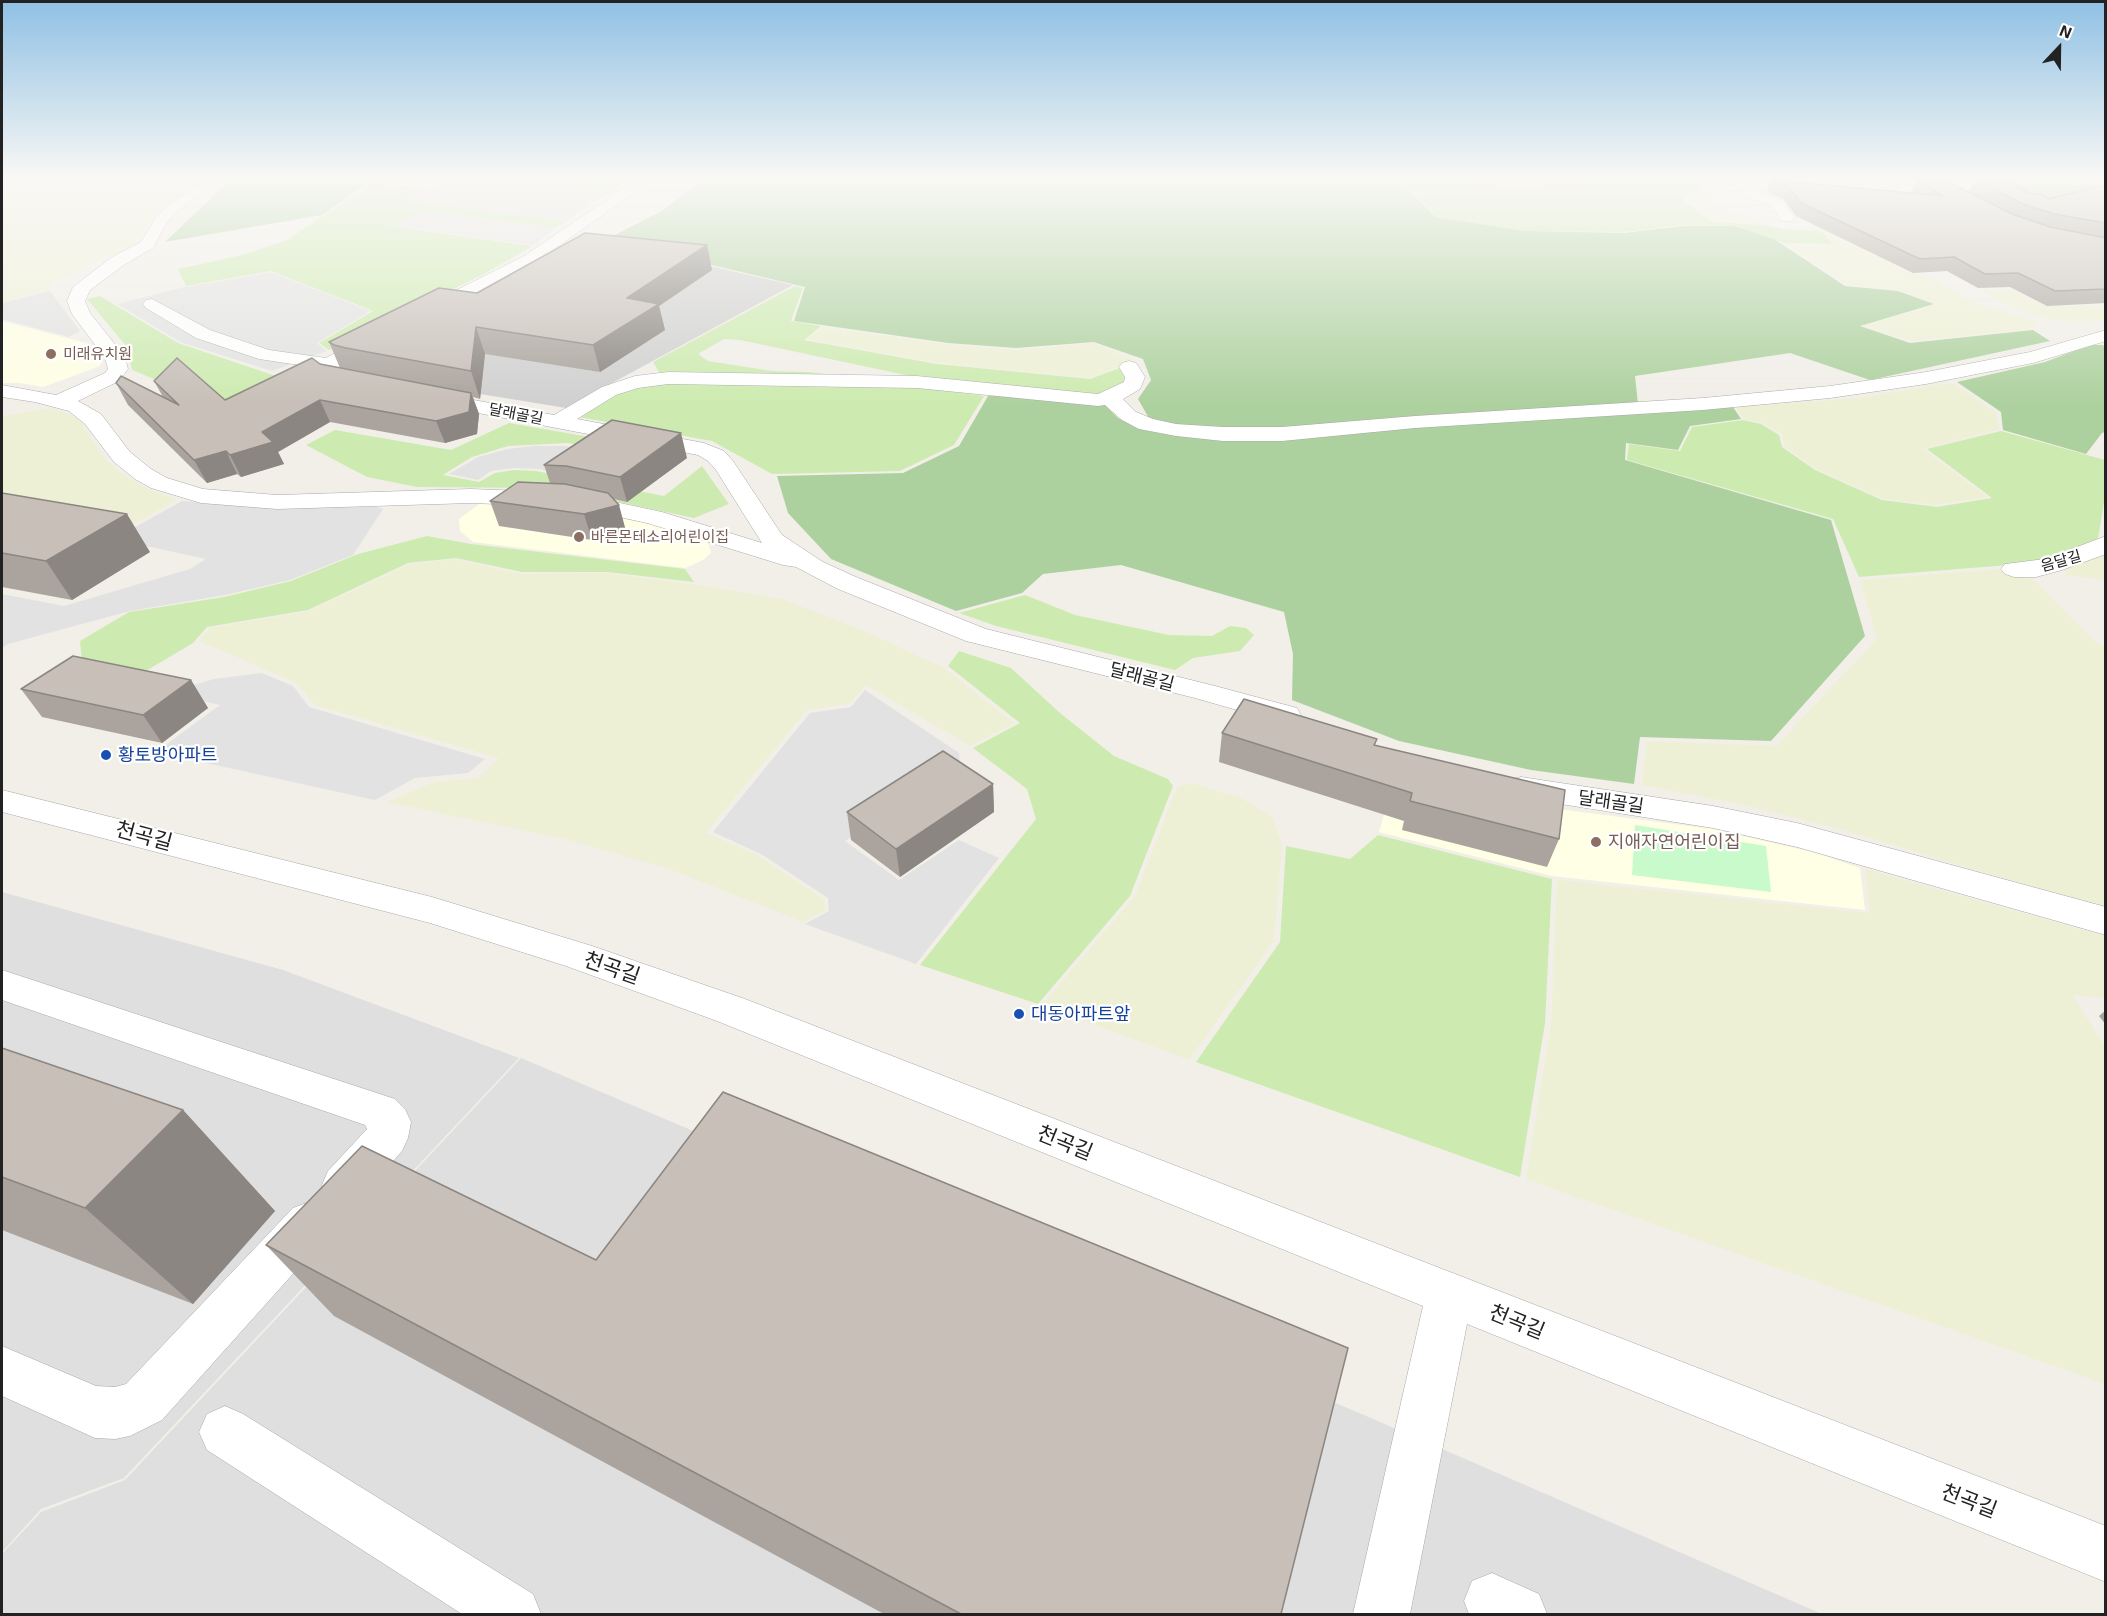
<!DOCTYPE html>
<meta charset="utf-8">
<style>
body{margin:0}
#map{position:relative;width:2107px;height:1616px;overflow:hidden;background:#f2efe9;font-family:"Exo 2",sans-serif}
canvas{display:block}
.frame{position:absolute;inset:0;border:3px solid #222;pointer-events:none}
.north{position:absolute;left:2029px;top:18px;width:60px;height:60px;-webkit-text-stroke:4px #fff;paint-order:stroke;rotate:22deg;font-size:16px;font-weight:700;line-height:24px;text-align:center;color:#222}
.north::after{content:'';display:block;margin:auto;width:21px;height:27px;background:#222;clip-path:polygon(50% 0,100% 100%,50% 72%,0 100%)}
</style>
<div id="map">
<canvas width="2107" height="1616"></canvas>
<div class="frame"></div>
<div class="north">N</div>
</div>
<script>
const context = document.querySelector('canvas').getContext('2d');
context.lineJoin = 'round';
function fillPath(path, color) { context.fillStyle = color; context.fill(path, 'evenodd'); }
const poly = rows => new Path2D(rows.map(r => 'M' + r).join(''));
function strokePath(path, color, width, dash) { context.strokeStyle = color; context.lineWidth = width; context.lineCap = dash ? 'butt' : 'round'; context.setLineDash(dash || []); context.stroke(path); }
function label(font, color, halo, rows, align = 'center') {
  context.font = font + ' "Exo 2","Noto Sans KR",sans-serif'; context.lineWidth = 4.5; context.setLineDash([]); context.textBaseline = 'middle'; context.strokeStyle = halo; context.fillStyle = color; for (const [text, x, y, turn = 0] of rows) {
    context.save(); context.translate(x, y); context.rotate((+turn || 0) * Math.PI / 180); context.textAlign = isNaN(turn) ? turn : align; if (halo) context.strokeText(text, 0, 0); context.fillText(text, 0, 0); context.restore();
  }
}
const residential = poly([
 [2,892,283,970,519,1058,124,1478,41,1509,2,1552],
 [521,1058,1364,1415,1822,1614,2,1614,2,1554,41,1512,125,1480]
]);
const education = poly([
 [2,321,86,343,96,349,103,359,100,366,43,387,20,383,2,383],
 [479,504,544,504,657,525,708,542,711,553,703,560,685,568,473,542,460,531,459,519],
 [1397,771,1527,805,1712,829,1816,853,1860,868,1865,910,1552,876,1379,832]
]);
const religious = poly([
 [615,244,793,285,566,408,370,376]
]);
const farmland = poly([
 [2,178,209,178,167,206,151,221,134,245,52,282,49,290,2,302],
 [1447,178,1591,178,1586,184,1540,183,1534,189],
 [1693,178,1764,178,1712,190,1715,204,1764,224,1713,222,1686,200,1705,189,1707,182],
 [1780,178,1862,178,1919,184,1918,186,1900,188,1921,203,1916,259,1888,262,1908,273,1926,275,1975,303,2036,321,2033,329,1910,341,1863,326,1937,304,1899,290,1847,285,1785,244,1834,244,1802,215],
 [2012,290,2046,306,2105,306,2105,320,2073,322,2044,318,2017,309,1981,291],
 [823,327,948,344,1017,350,1093,343,1137,361,1089,378,938,363,805,339],
 [1952,383,1995,412,1999,429,1923,449,1987,497,1934,505,1884,499,1818,470,1785,447,1782,434,1763,423,1744,419,1736,407,1857,398],
 [52,408,78,418,104,458,120,472,146,488,177,500,111,536,2,517,2,416],
 [2105,551,2105,580,2067,575,2063,567],
 [455,559,520,574,605,573,693,584,783,599,867,632,944,668,1014,723,970,746,866,685,849,704,807,710,706,833,757,855,824,899,825,911,803,922,669,869,569,840,387,802,434,782,479,778,499,758,315,705,297,683,199,641,210,628,309,611,410,564],
 [2004,569,2035,581,2099,645,2105,647,2105,909,1840,829,1745,805,1642,785,1647,741,1776,746,1877,639,1860,580],
 [1191,783,1241,798,1272,817,1282,845,1274,941,1189,1060,1042,1005,1135,896,1177,787],
 [1865,869,2105,936,2105,998,2072,995,2105,1046,2105,1384,1526,1179,1551,1024,1557,880,1870,913]
]);
const grass = poly([
 [454,178,633,178,612,190],
 [1390,178,1444,178,1536,190,1542,184,1588,184,1593,178,1689,178,1705,181,1703,188,1683,200,1712,222,1764,225,1783,229,1821,231,1833,244,1784,243,1736,226,1682,225,1623,232,1525,231,1437,217,1417,196],
 [372,183,428,188,403,200,567,221,556,228,425,211,390,226,533,246,482,275,329,350,319,343,373,311,271,271,186,286,178,269,242,255,287,240],
 [795,286,803,288,791,321,821,326,804,340,937,364,1090,379,1120,368,1125,378,1124,384,1102,394,1083,395,915,377,740,340,724,339,698,354,708,361,772,371,809,372,852,377,660,374,653,362],
 [100,296,178,343,294,382,229,410,132,370,127,347,87,299],
 [666,383,774,386,917,387,984,396,954,445,900,471,772,474,712,441,579,417,618,392,639,385],
 [1743,420,1761,424,1779,435,1782,447,1815,470,1882,500,1937,507,1992,498,1927,449,2001,431,2105,460,2105,496,2098,539,2079,551,2033,563,1859,577,1833,519,1627,460,1629,444,1680,451,1692,427],
 [509,423,613,441,602,449,568,443,508,446,472,457,443,475,479,482,495,473,514,470,536,471,664,496,702,466,729,504,694,518,582,494,537,488,417,487,367,477,306,445,335,430,451,450],
 [427,536,471,544,685,569,694,582,607,572,522,572,456,558,408,563,308,610,207,627,193,643,124,684,84,678,80,641,129,612,224,597,291,581,358,554],
 [1025,595,1075,615,1169,635,1212,636,1230,626,1246,628,1254,635,1240,651,1193,658,1175,670,996,626,959,613],
 [959,651,1011,668,1060,713,1114,756,1168,779,1173,786,1130,896,1038,1004,920,965,1036,819,1027,789,973,748,1020,723,948,666],
 [1378,835,1552,879,1545,1023,1520,1177,1196,1062,1280,942,1286,846,1350,859]
]);
const forest = poly([
 [232,178,376,178,322,215,165,242],
 [705,178,1388,178,1415,196,1436,217,1525,231,1624,233,1682,226,1735,226,1774,239,1845,286,1898,291,1934,304,1860,326,1910,343,2033,330,2050,341,1870,380,1790,353,1635,376,1638,404,1281,430,1178,426,1150,420,1138,399,1151,380,1143,359,1094,342,1016,348,948,343,794,321,805,287,605,240,662,211],
 [1964,178,2057,178,2105,186,2093,208,1978,185],
 [2090,345,2103,345,2106,349,2105,432,2102,433,2086,454,2003,430,2001,412,1957,382,2045,362],
 [1036,395,1104,404,1118,418,1142,427,1173,432,1733,407,1741,419,1690,426,1678,450,1626,443,1625,460,1831,520,1865,636,1771,741,1640,737,1634,784,1531,770,1399,741,1292,700,1293,654,1284,612,1121,565,1043,574,1022,593,956,611,831,559,788,513,777,476,903,473,959,446,988,396]
]);
const park = poly([
 [1635,825,1766,846,1771,892,1632,875]
]);
const parking = poly([
 [452,178,611,191,567,221,402,200],
 [425,211,555,228,534,245,391,226],
 [271,272,371,311,317,343,327,351,272,371,180,342,117,304,185,287],
 [50,291,80,331,69,337,2,319,2,303],
 [534,446,565,446,598,451,563,474,539,469,513,468,491,471,478,480,449,474,478,457,508,449],
 [182,501,272,507,376,507,383,509,353,555,290,580,225,595,130,611,8,644,2,648,2,594,64,606,190,569,206,559,114,539],
 [262,673,293,686,309,707,485,759,468,773,415,778,375,800,156,752,220,705,166,693,214,679],
 [865,690,959,753,960,763,845,841,899,880,959,840,999,858,916,964,805,924,829,911,828,898,761,854,713,832,810,713,851,707]
]);
const stream = poly([
 [2089,178,2106,178,2106,182,2092,180,2089,178]
]);
const minor = poly([
 [209,178,225,178,179,210,167,222,153,248,124,265,90,290,85,301,90,313,125,357,128,369,119,381,78,401,101,414,130,452,151,469,167,478,203,489,277,495,471,489,573,493,662,512,762,543,716,470,708,461,698,455,431,404,424,402,421,398,424,394,431,392,554,415,602,387,635,376,668,372,917,376,1098,394,1124,382,1125,377,1119,367,1122,363,1129,361,1136,363,1145,377,1140,389,1123,399,1136,412,1153,419,1176,424,1223,427,1282,427,1415,416,1703,398,1830,386,1926,372,2030,352,2106,330,2106,341,2033,363,1926,384,1830,398,1703,410,1415,428,1282,441,1223,441,1176,436,1139,429,1122,420,1105,405,1098,406,917,388,668,384,638,388,616,395,577,419,704,443,724,451,733,461,782,535,823,562,856,577,986,629,1215,686,1297,708,1301,715,1297,722,1286,724,1195,698,966,641,838,589,796,567,783,565,647,523,573,507,471,503,277,509,201,503,151,488,135,479,114,462,85,424,69,411,35,402,2,397,2,385,56,395,105,373,108,369,105,358,72,314,67,301,73,287,112,257,141,242,156,217,169,204,209,178],
 [639,178,655,178,536,262,433,316,427,317,421,316,418,312,421,308,524,256,639,178],
 [1761,178,1778,178,1758,191,1781,200,1795,218,1792,221,1782,221,1771,206,1746,196,1744,193,1746,186,1761,178],
 [1880,178,1936,179,1963,190,1965,193,1958,197,1933,187,1887,182,1880,178],
 [152,299,210,330,269,350,326,358,369,334,383,334,385,338,383,342,339,367,338,370,344,375,369,381,372,385,369,389,362,391,330,383,321,376,319,368,259,359,196,338,146,308,143,304,146,300,152,299],
 [2106,536,2106,554,2062,570,2036,577,2014,577,2005,574,2001,569,2005,564,2045,559,2106,536],
 [1521,777,1713,806,1797,823,2106,907,2106,935,1797,847,1713,828,1510,796,1505,788,1510,780,1521,777],
 [2,790,432,897,592,946,745,999,2106,1526,2106,1582,1467,1324,1410,1614,1353,1614,1423,1306,717,1021,566,966,430,923,2,812,2,790],
 [2,970,395,1099,405,1109,411,1122,408,1138,402,1151,360,1199,344,1205,328,1199,322,1185,328,1171,367,1129,365,1125,2,1000,2,970],
 [309,1202,325,1208,332,1223,325,1238,162,1420,130,1436,115,1439,95,1438,2,1396,2,1346,96,1386,115,1387,126,1384,293,1208,309,1202],
 [225,1406,243,1414,533,1594,541,1614,462,1614,207,1450,199,1432,207,1414,225,1406],
 [1492,1573,1539,1594,1547,1614,1469,1614,1464,1601,1472,1581,1492,1573]
]);
const wall = poly([
 [1917,179,1969,192,1975,180,2049,199,2106,184,2106,303,2047,306,2010,287,1978,288,1947,271,1913,273,1796,216,1783,199,1767,192,1771,180,1914,193,1911,191],
 [712,270,659,306,665,330,600,372,485,354,480,399,473,397,479,414,477,434,445,443,330,422,278,452,284,464,241,477,237,474,207,483,128,405,116,383,163,397,154,381,225,400,320,364,340,368,329,342,477,293],
 [687,458,627,502,614,499,626,531,592,540,499,526,490,501,550,483,544,465],
 [2,493,150,552,72,600,2,587],
 [191,680,208,708,162,743,42,717,21,689],
 [1222,733,1377,739,1375,745,1559,839,1547,867,1402,830,1404,821,1219,762],
 [993,784,994,812,900,877,851,840,847,812],
 [2106,1010,2106,1025,2099,1016],
 [2,1048,183,1110,275,1211,193,1304,2,1230],
 [266,1245,596,1260,1281,1614,884,1614,334,1316]
]);
const shadedWall = poly([
 [707,245,712,270,659,306,665,330,600,372,593,345,627,298],
 [476,327,485,354,480,399,471,371],
 [471,393,479,414,477,434,445,443,436,421],
 [320,400,330,422,278,452,284,464,241,477,230,455,262,432],
 [681,433,687,458,627,502,620,477],
 [226,451,237,474,207,483,194,460],
 [619,505,626,531,592,540,584,514],
 [127,514,150,552,72,600,46,561],
 [191,680,208,708,162,743,143,715],
 [993,784,994,812,900,877,896,849],
 [183,1110,275,1211,193,1304,85,1208]
]);
const building = poly([
 [1917,179,1943,179,2012,214,2050,227,2106,238,2106,289,2055,291,2018,273,1985,274,1954,257,1920,259,1801,203,1788,186,1771,180,1943,196,1917,179],
 [1975,180,2006,180,2031,194,2040,194,2049,199,2106,184,2106,223,2054,214,2023,204,1975,180],
 [585,233,707,245,627,298,659,304,593,345,476,327,471,371,346,348,334,345,329,342,439,288,477,293,585,233],
 [177,358,225,400,312,358,320,364,471,393,469,412,436,421,320,400,262,432,273,442,230,455,226,451,194,460,116,383,121,376,179,405,154,381,177,358],
 [612,420,681,433,620,477,566,466,544,465,612,420],
 [518,482,565,484,608,493,619,505,584,514,490,501,518,482],
 [2,493,127,514,46,561,2,553,2,493],
 [73,656,191,680,143,715,21,689,73,656],
 [1244,699,1377,739,1374,745,1565,790,1559,839,1410,801,1412,793,1222,733,1244,699],
 [943,751,993,784,896,849,847,812,943,751],
 [2,1048,183,1110,85,1208,2,1177,2,1048],
 [723,1092,1348,1348,1281,1614,961,1614,266,1245,362,1146,596,1260,723,1092]
]);
const markers = [
 [51,354,6,"#8d6e63"],
 [579,537,6,"#8d6e63"],
 [106,755,6,"#1a4fb4"],
 [1596,842,6,"#8d6e63"],
 [1019,1014,6,"#1a4fb4"]
];
const farEducationnames = [
 ["미래유치원",63,354],
 ["바른몬테소리어린이집",591,537]
];
const farStreetnames = [
 ["달래골길",516,414,11],
 ["음달길",2061,561,-16]
];
const streetNames = [
 ["달래골길",1142,677,14],
 ["달래골길",1611,802,8]
];
const transitNames = [
 ["황토방아파트",118,755],
 ["대동아파트앞",1031,1014]
];
const educationNames = [
 ["지애자연어린이집",1608,842]
];
const nearStreetnames = [
 ["천곡길",144,836,15],
 ["천곡길",612,968,19],
 ["천곡길",1065,1143,22],
 ["천곡길",1517,1322,22],
 ["천곡길",1969,1501,21]
];
fillPath(residential, '#e0dfdf');
fillPath(education, '#ffffe5');
fillPath(religious, '#d0d0d0');
fillPath(farmland, '#eef0d5');
fillPath(grass, '#cdebb0');
fillPath(forest, '#add19e');
fillPath(park, '#c8facc');
fillPath(parking, '#e2e2e2');
fillPath(stream, '#aad3df');
strokePath(minor, '#a9a9a9', 1);
fillPath(minor, '#fff');
fillPath(wall, '#aba49e');
fillPath(shadedWall, '#8b8681');
fillPath(building, '#c7bfb8');
strokePath(building, '#8b8681', 1.5);
const sky = context.createLinearGradient(0, 0, 0, 404);
sky.addColorStop(0, '#8fc0e4');
sky.addColorStop(0.44, '#f9f8f5');
sky.addColorStop(1, '#f9f8f500');
context.fillStyle = sky;
context.fillRect(0, 0, 2107, 404);
for (const [x, y, r, color] of markers) { const dot = new Path2D(); dot.arc(x, y, r, 0, 2 * Math.PI); context.fillStyle = color; context.fill(dot); strokePath(dot, '#fff', 2); }
label('15px', '#785e54', '#fff', farEducationnames, 'left');
label('15px', '#222', '#fff', farStreetnames);
label('18px', '#222', '#fff', streetNames);
label('18px', '#164399', '#fff', transitNames, 'left');
label('18px', '#785e54', '#fff', educationNames, 'left');
label('21px', '#222', '#fff', nearStreetnames);
</script>
